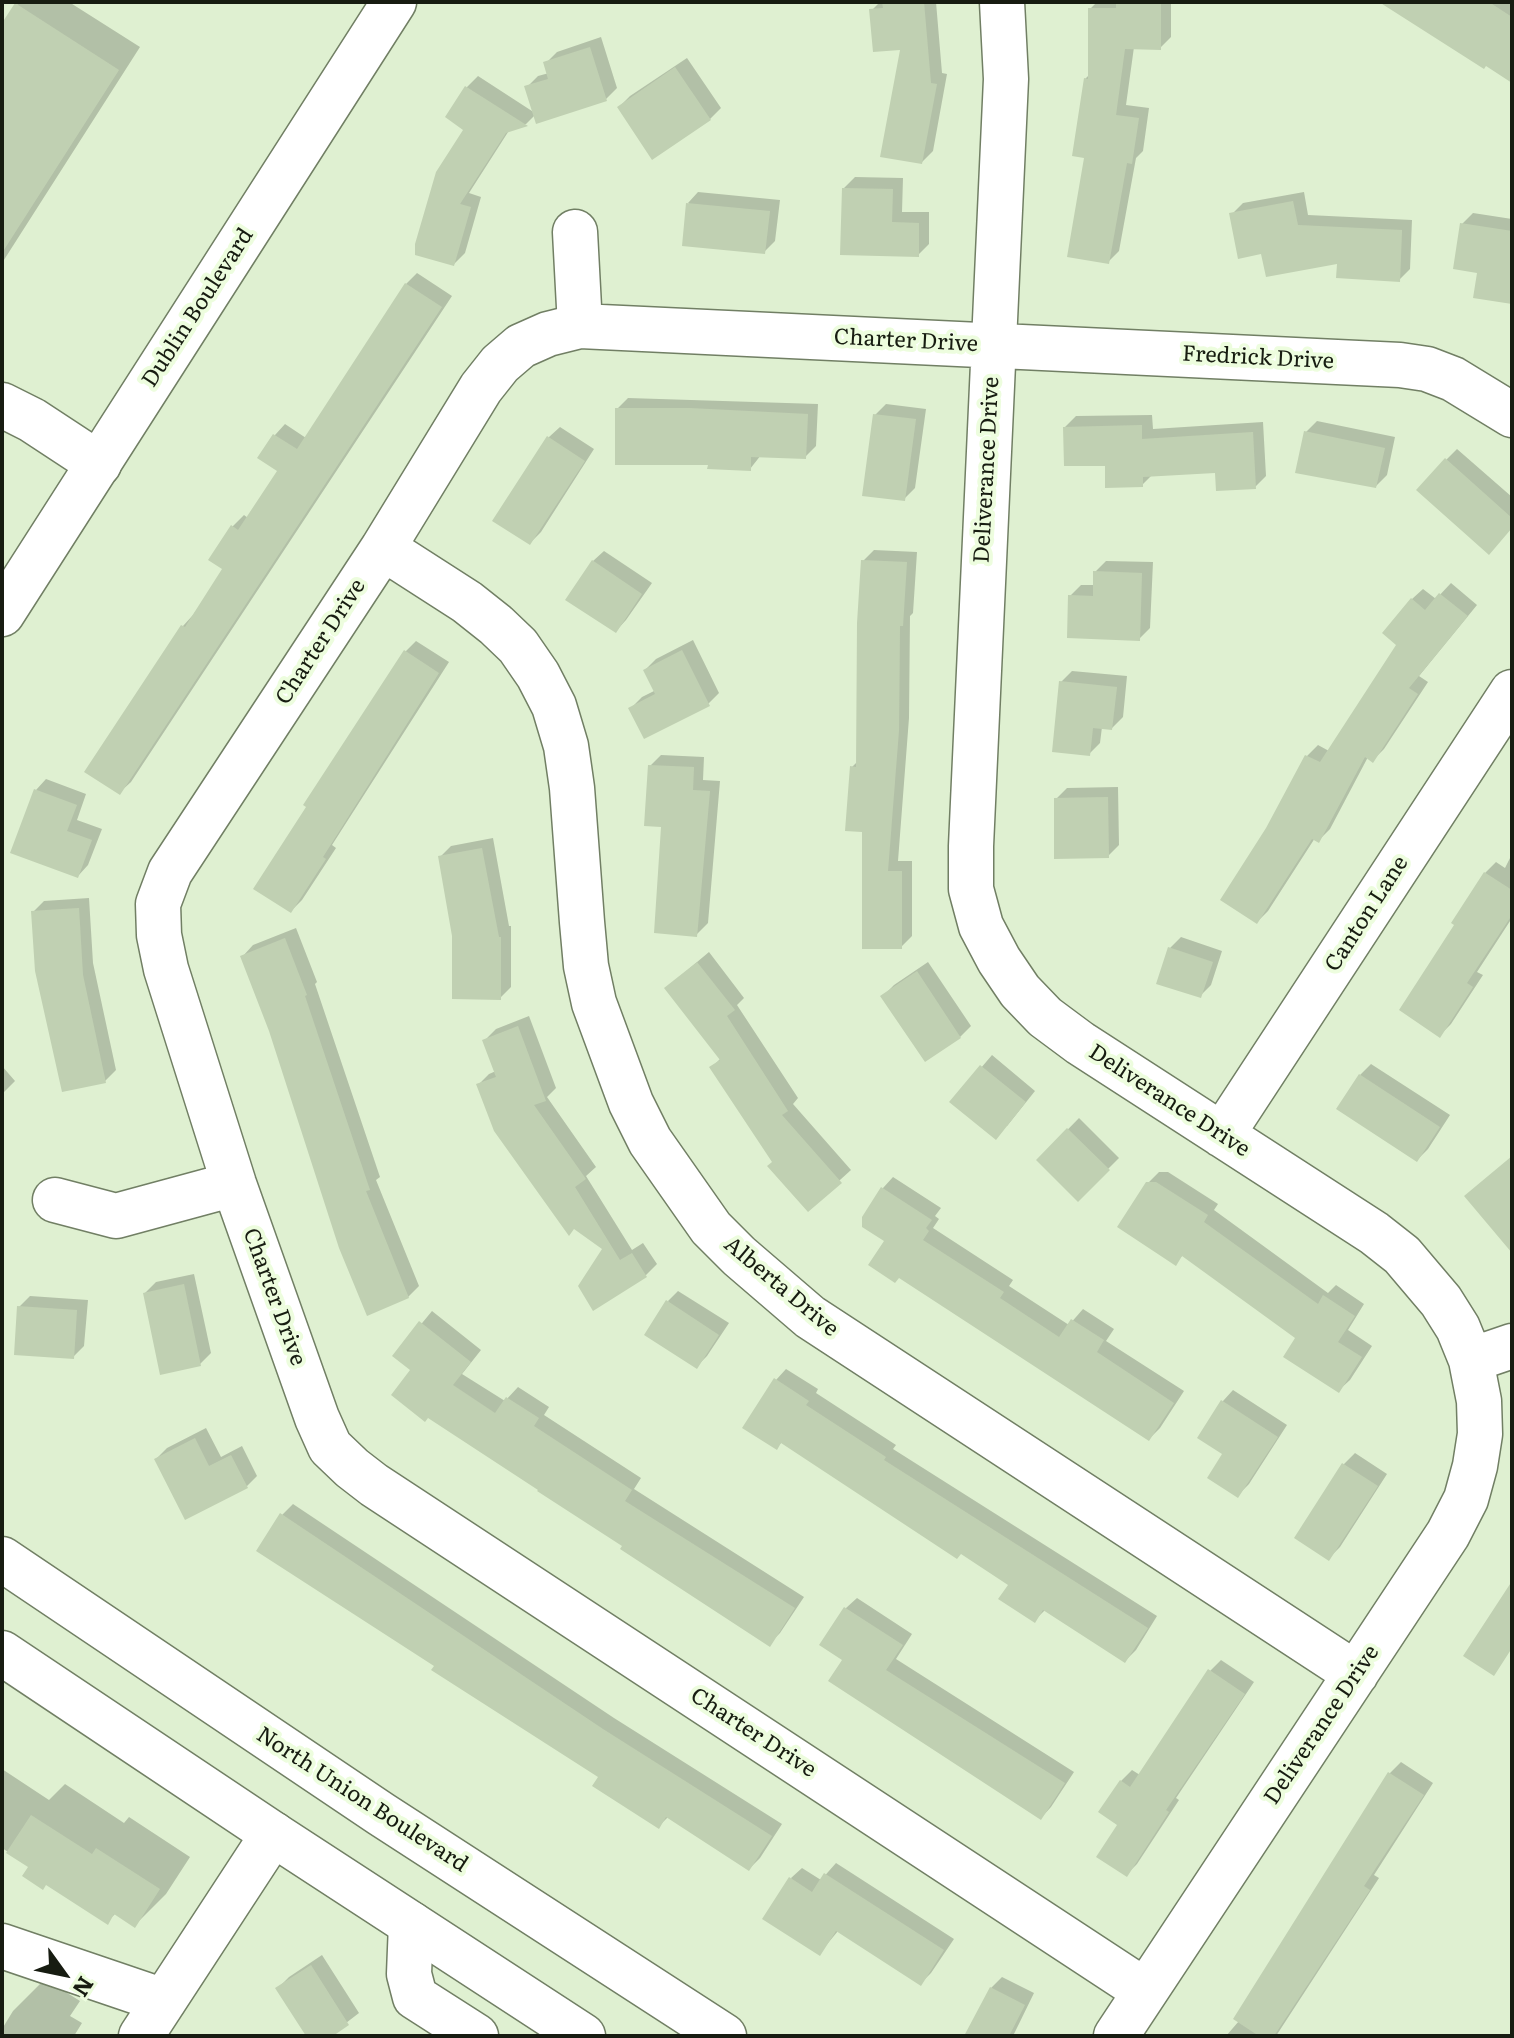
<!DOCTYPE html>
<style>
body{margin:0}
#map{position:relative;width:1514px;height:2038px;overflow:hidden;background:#dff0d1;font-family:Literata,serif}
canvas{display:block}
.frame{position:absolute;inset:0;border:4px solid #171c11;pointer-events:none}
.north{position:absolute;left:24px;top:1934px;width:80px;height:80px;-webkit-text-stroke:6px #edfdde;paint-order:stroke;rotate:123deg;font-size:22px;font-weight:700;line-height:32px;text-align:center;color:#171c11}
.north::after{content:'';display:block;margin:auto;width:28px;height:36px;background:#171c11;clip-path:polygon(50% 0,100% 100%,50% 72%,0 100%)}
</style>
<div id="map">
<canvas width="1514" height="2038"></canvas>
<div class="frame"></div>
<div class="north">N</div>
</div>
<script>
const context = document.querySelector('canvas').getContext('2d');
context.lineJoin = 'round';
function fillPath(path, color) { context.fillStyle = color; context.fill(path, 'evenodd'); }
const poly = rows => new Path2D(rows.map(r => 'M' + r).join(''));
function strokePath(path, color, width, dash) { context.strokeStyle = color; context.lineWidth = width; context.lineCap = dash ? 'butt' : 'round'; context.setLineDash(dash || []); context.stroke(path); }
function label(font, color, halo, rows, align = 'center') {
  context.font = font + ' Literata,serif'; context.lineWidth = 8; context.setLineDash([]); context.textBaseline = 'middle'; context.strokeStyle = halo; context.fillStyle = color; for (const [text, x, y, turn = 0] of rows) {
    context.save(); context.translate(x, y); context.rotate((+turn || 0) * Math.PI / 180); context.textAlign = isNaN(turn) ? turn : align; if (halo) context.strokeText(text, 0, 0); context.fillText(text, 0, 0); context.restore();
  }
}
const shadow = poly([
 [19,2,69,2,140,47,2,263,2,26],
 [880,2,936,2,942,73,947,74,933,151,922,162,902,48,872,10],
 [1097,2,1171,2,1171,37,1160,48,1134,47,1126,105,1149,108,1143,151,1136,158,1119,251,1108,262,1086,156,1085,79,1090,74,1090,9],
 [1386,2,1512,2,1512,81],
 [601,37,617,88,606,99,535,115,526,124,510,129,469,193,481,197,465,253,454,264,466,129,447,117,467,87,478,76,535,113,527,87,538,76,549,73,546,63,557,52],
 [687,58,721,108,710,119,619,107,630,96],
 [855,177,903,178,902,212,929,212,929,244,918,255,844,188],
 [698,192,780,200,775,241,764,252,688,203],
 [1304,192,1308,215,1412,220,1410,269,1399,280,1339,261,1232,214,1243,203],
 [1473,213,1512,219,1512,302,1480,271,1462,224],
 [417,273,452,296,131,782,120,792,183,626,193,615,225,569,211,560,233,526,244,515,248,518,280,470,260,457,275,435,285,424,306,438,406,284],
 [628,398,818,404,816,446,805,457,761,455,750,469,710,463,617,409],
 [886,404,926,409,915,488,904,499,875,415],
 [1152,415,1153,429,1263,422,1266,476,1255,487,1217,470,1153,474,1142,485,1107,464,1065,427,1076,416],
 [1317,421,1395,437,1387,475,1376,486,1306,432],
 [560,427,594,449,541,532,530,543,549,437],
 [1457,449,1512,497,1512,527,1446,460],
 [874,550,917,552,913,613,910,616,909,718,898,861,912,861,912,936,901,947,864,830,852,767,858,761,863,561],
 [604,551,652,583,626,620,616,631,593,561],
 [1106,561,1153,562,1150,628,1139,639,1070,596,1081,585,1095,585,1095,572],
 [1451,583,1477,605,1419,676,1428,682,1384,749,1373,760,1368,757,1330,829,1319,840,1315,838,1268,911,1257,922,1268,829,1307,756,1318,745,1329,751,1399,645,1412,599,1423,589,1436,599],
 [693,640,719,693,708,704,631,708,642,697,656,690,645,670,656,659],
 [416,641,449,662,332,845,336,848,302,900,291,911,405,652],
 [1072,671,1127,676,1123,717,1112,728,1102,727,1100,743,1089,754,1061,682],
 [661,755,704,757,703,780,720,781,708,923,697,934,663,826,650,766],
 [46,779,86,794,77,820,102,829,88,865,78,876,36,790],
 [1118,787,1119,845,1108,856,1056,799,1067,788],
 [493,838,509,926,511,926,511,987,500,998,454,936,440,857,451,846],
 [1512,854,1512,918,1477,972,1483,975,1451,1024,1440,1035,1456,925,1485,873,1496,862,1505,868],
 [89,898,93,963,116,1070,105,1081,33,912,44,901],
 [296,928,317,982,315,984,380,1177,376,1180,419,1286,408,1297,271,1031,243,956,253,945],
 [1181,937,1222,951,1211,985,1200,996,1170,948],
 [709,952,744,998,737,1005,798,1098,793,1104,851,1170,808,1209,712,1067,721,1058,666,988],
 [928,962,971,1026,960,1037,883,996,894,985],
 [529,1016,556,1088,547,1097,596,1167,586,1176,632,1250,643,1243,657,1264,646,1275,593,1308,604,1248,478,1085,489,1074,496,1071,485,1040,496,1029],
 [992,1055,1035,1091,1007,1126,952,1102],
 [1371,1064,1450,1115,1428,1149,1417,1160,1360,1075],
 [2,1066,15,1081,2,1094],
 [1079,1118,1119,1158,1078,1199,1038,1160],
 [1159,1172,1168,1172,1218,1204,1214,1210,1328,1293,1336,1285,1364,1304,1348,1330,1372,1346,1350,1380,1339,1390,1298,1338,1183,1255,1175,1263,1148,1183],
 [893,1177,941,1208,935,1216,939,1219,933,1228,1013,1280,1009,1286,1069,1325,1083,1309,1114,1329,1106,1341,1184,1391,1160,1428,1149,1439,886,1240,883,1188],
 [194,1274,211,1353,200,1364,145,1293,156,1282],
 [678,1291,729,1323,707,1356,696,1367,668,1301],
 [30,1296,88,1300,84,1346,73,1357,19,1307],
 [432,1311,481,1350,462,1374,505,1401,518,1387,549,1407,544,1415,641,1478,634,1489,804,1597,780,1633,769,1644,624,1546,395,1356],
 [786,1369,818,1389,816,1393,896,1445,893,1449,1157,1616,1136,1650,1125,1661,1046,1609,1035,1620,1011,1584,783,1441,776,1448,776,1380],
 [1233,1390,1287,1425,1249,1484,1238,1495,1225,1454,1223,1401],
 [206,1428,221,1457,242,1446,257,1476,246,1487,156,1459,167,1448],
 [1355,1453,1387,1474,1340,1547,1329,1558,1297,1537,1344,1464],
 [293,1504,614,1718,782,1824,760,1858,749,1869,669,1816,658,1827,600,1776,282,1515],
 [857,1598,912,1634,896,1659,1074,1772,1051,1807,1041,1818,844,1659,846,1608],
 [1221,1660,1254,1682,1176,1798,1179,1800,1137,1864,1126,1875,1121,1781,1132,1770,1140,1775,1210,1671],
 [1401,1762,1433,1783,1374,1875,1379,1878,1276,2036,1226,2036,1239,2021,1236,2019,1390,1773],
 [2,1769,49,1800,65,1784,124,1823,129,1817,190,1857,166,1894,135,1925,116,1913,107,1922,47,1883,31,1867,2,1848],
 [836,1863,954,1939,931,1973,920,1984,838,1931,819,1954,791,1878,802,1868,821,1880],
 [322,1955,359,2013,329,2036,309,2036,278,1988,289,1977],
 [1002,1977,1034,1993,1013,2036,967,2036,991,1988],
 [45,1979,80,2001,70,2016,82,2023,74,2036,2,2036,2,2029,13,2011]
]);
const building = poly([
 [882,2,924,2,931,83,937,84,922,164,880,157,900,50,873,52,869,9,883,8],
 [1116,2,1161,2,1161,50,1125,49,1116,115,1139,118,1132,164,1127,163,1109,264,1067,257,1084,158,1072,156,1084,78,1088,79,1088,8,1116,8],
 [1379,2,1489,2,1512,17,1512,83,1486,66,1484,69],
 [15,3,119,70,2,253,2,23],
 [590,47,607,101,536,124,524,86,548,79,543,62],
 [675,67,711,120,652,160,617,107],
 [465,86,528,126,506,133,460,204,471,207,454,266,415,255,415,244,436,172,463,130,445,117],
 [842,188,893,189,892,222,919,223,919,257,840,255],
 [1293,201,1298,225,1402,230,1400,282,1336,278,1337,264,1266,277,1261,254,1238,259,1229,213],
 [686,203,770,211,765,254,682,246],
 [1460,223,1512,231,1512,304,1473,298,1477,273,1453,269],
 [405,283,442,307,120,795,84,772,181,625,185,627,222,569,208,560,231,525,238,530,277,471,257,458,273,434,297,449],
 [615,408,689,408,808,414,806,459,751,457,751,471,707,469,708,465,615,465],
 [873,414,916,419,905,501,862,496],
 [1142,425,1142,439,1253,432,1256,489,1216,491,1215,473,1143,477,1143,487,1105,488,1105,466,1064,466,1063,427],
 [1304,431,1385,448,1376,488,1295,473],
 [547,436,585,461,530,545,492,521],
 [1445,458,1512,518,1512,528,1489,555,1416,490],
 [592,560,642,594,616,633,565,600],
 [861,560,907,562,903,626,900,626,899,730,888,871,902,871,902,949,862,949,862,832,845,831,850,766,856,767,857,623],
 [1093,571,1142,573,1140,641,1067,638,1068,595,1093,596],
 [1439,593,1468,616,1409,688,1418,694,1373,763,1365,757,1319,843,1312,839,1257,924,1220,900,1266,828,1305,755,1320,762,1396,645,1382,633,1411,598,1425,610],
 [404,650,439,673,323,857,326,859,291,913,253,889,306,807,303,805],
 [682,650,710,706,644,739,628,708,655,694,643,670],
 [1059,681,1117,687,1112,730,1093,728,1090,756,1052,752],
 [648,765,694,767,693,790,710,791,697,937,654,933,661,827,644,826],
 [34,789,77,805,67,831,92,840,78,878,10,853],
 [1108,797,1109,858,1054,859,1054,798],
 [482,848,499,937,501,937,501,1000,452,999,452,936,438,856],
 [1484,872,1512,890,1512,915,1467,983,1473,987,1440,1038,1399,1010,1454,925,1451,923],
 [79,908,83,975,106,1083,62,1092,35,971,31,911],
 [285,938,307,995,305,996,370,1190,366,1191,409,1298,367,1316,339,1248,269,1031,240,956],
 [1168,947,1213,962,1201,998,1156,984],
 [697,962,735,1010,727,1016,788,1111,782,1115,842,1183,808,1212,767,1166,772,1162,709,1067,720,1060,664,988],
 [917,971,961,1038,925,1062,880,996],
 [518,1026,546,1101,534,1105,586,1179,575,1187,620,1260,632,1253,647,1277,593,1311,578,1286,602,1249,574,1229,569,1236,494,1131,476,1084,496,1077,482,1040],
 [980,1065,1026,1102,996,1140,949,1102],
 [1359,1074,1440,1127,1417,1162,1336,1109],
 [1067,1128,1110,1170,1078,1202,1036,1160],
 [1512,1156,1512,1253,1464,1196],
 [1146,1182,1156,1182,1208,1215,1204,1222,1318,1304,1323,1295,1355,1316,1338,1342,1362,1357,1339,1393,1283,1357,1295,1338,1182,1256,1176,1266,1117,1227],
 [881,1187,932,1220,926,1228,929,1231,923,1240,1004,1292,1000,1298,1059,1337,1071,1319,1104,1340,1097,1352,1174,1403,1149,1441,899,1278,895,1283,868,1265,884,1241,862,1227,862,1217],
 [184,1284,201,1366,160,1375,143,1293],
 [666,1300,719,1335,697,1369,644,1335],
 [17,1306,77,1310,74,1359,14,1355],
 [419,1321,471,1362,453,1385,495,1413,506,1397,539,1418,534,1426,632,1490,625,1501,795,1608,770,1647,620,1549,622,1546,537,1491,538,1490,428,1418,425,1422,391,1395,410,1370,392,1356],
 [774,1378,809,1401,806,1405,886,1457,884,1460,1148,1628,1125,1663,1043,1610,1035,1623,998,1599,1008,1585,961,1554,957,1559,781,1443,777,1450,742,1428],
 [1221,1400,1278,1437,1238,1498,1207,1478,1222,1454,1197,1438],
 [195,1438,209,1466,231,1455,248,1488,185,1520,154,1459],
 [1342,1463,1378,1486,1329,1561,1294,1538],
 [280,1513,603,1729,772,1836,749,1871,666,1817,659,1829,592,1786,598,1777,431,1670,434,1666,256,1551],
 [1512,1581,1512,1648,1494,1676,1463,1656],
 [844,1607,903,1645,886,1670,1065,1783,1041,1820,828,1681,842,1660,819,1645],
 [1208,1669,1245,1694,1166,1810,1169,1812,1127,1877,1096,1857,1117,1825,1098,1812,1120,1780,1130,1787],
 [1388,1772,1424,1795,1364,1886,1370,1890,1274,2036,1259,2036,1233,2019],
 [31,1815,92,1854,96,1848,160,1889,135,1928,114,1914,108,1925,46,1885,43,1890,22,1876,28,1867,6,1853],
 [824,1873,944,1950,921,1986,836,1931,820,1956,762,1919,789,1877,812,1892],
 [311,1965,349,2025,333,2036,306,2036,275,1988],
 [990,1987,1025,2005,1009,2036,964,2036]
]);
const minor = poly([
 [1002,2,1006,79,971,846,971,889,981,926,999,960,1020,991,1045,1017,1080,1043,1374,1233,1402,1255,1441,1301,1458,1328,1471,1360,1479,1401,1480,1434,1475,1466,1466,1499,1448,1534,1116,2036],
 [575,232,580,326],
 [2,405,32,420,99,464],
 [383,548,467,602,496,625,518,646,538,675,554,706,566,746,572,788,582,922,586,966,594,1003,631,1103,650,1141,711,1228,739,1256,810,1317,1356,1674],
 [1222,1135,1512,692],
 [55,1200,116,1216,234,1184],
 [1471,1360,1512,1346],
 [411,1924,409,1974,415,1997,476,2036],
 [2,1946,164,2001],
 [1145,1991,374,1485,352,1468,330,1447,317,1418,234,1184,166,969,159,935,158,904,170,872,383,548,481,388,500,364,521,346,548,334,580,326,1400,365,1427,369,1453,379,1512,415],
 [141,2036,273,1834]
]);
const major = poly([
 [2,614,394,2],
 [2,1559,381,1814,724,2036],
 [2,1653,273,1834,583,2036]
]);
const streetNames = [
 ["Dublin Boulevard",198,308,-57],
 ["Charter Drive",906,341,3],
 ["Fredrick Drive",1258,358,3],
 ["Deliverance Drive",987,470,-87],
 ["Charter Drive",321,642,-57],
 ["Canton Lane",1367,914,-57],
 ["Deliverance Drive",1169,1101,33],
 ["Alberta Drive",781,1287,40],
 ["Charter Drive",274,1297,70],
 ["Deliverance Drive",1322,1725,-56],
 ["Charter Drive",753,1733,33],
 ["North Union Boulevard",362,1800,33]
];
fillPath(shadow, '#0003');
fillPath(building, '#c0d0b2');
strokePath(minor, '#717f64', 47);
strokePath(major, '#717f64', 47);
strokePath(minor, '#fff', 44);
strokePath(major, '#fff', 44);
label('22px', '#171c11', '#edfdde', streetNames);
</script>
